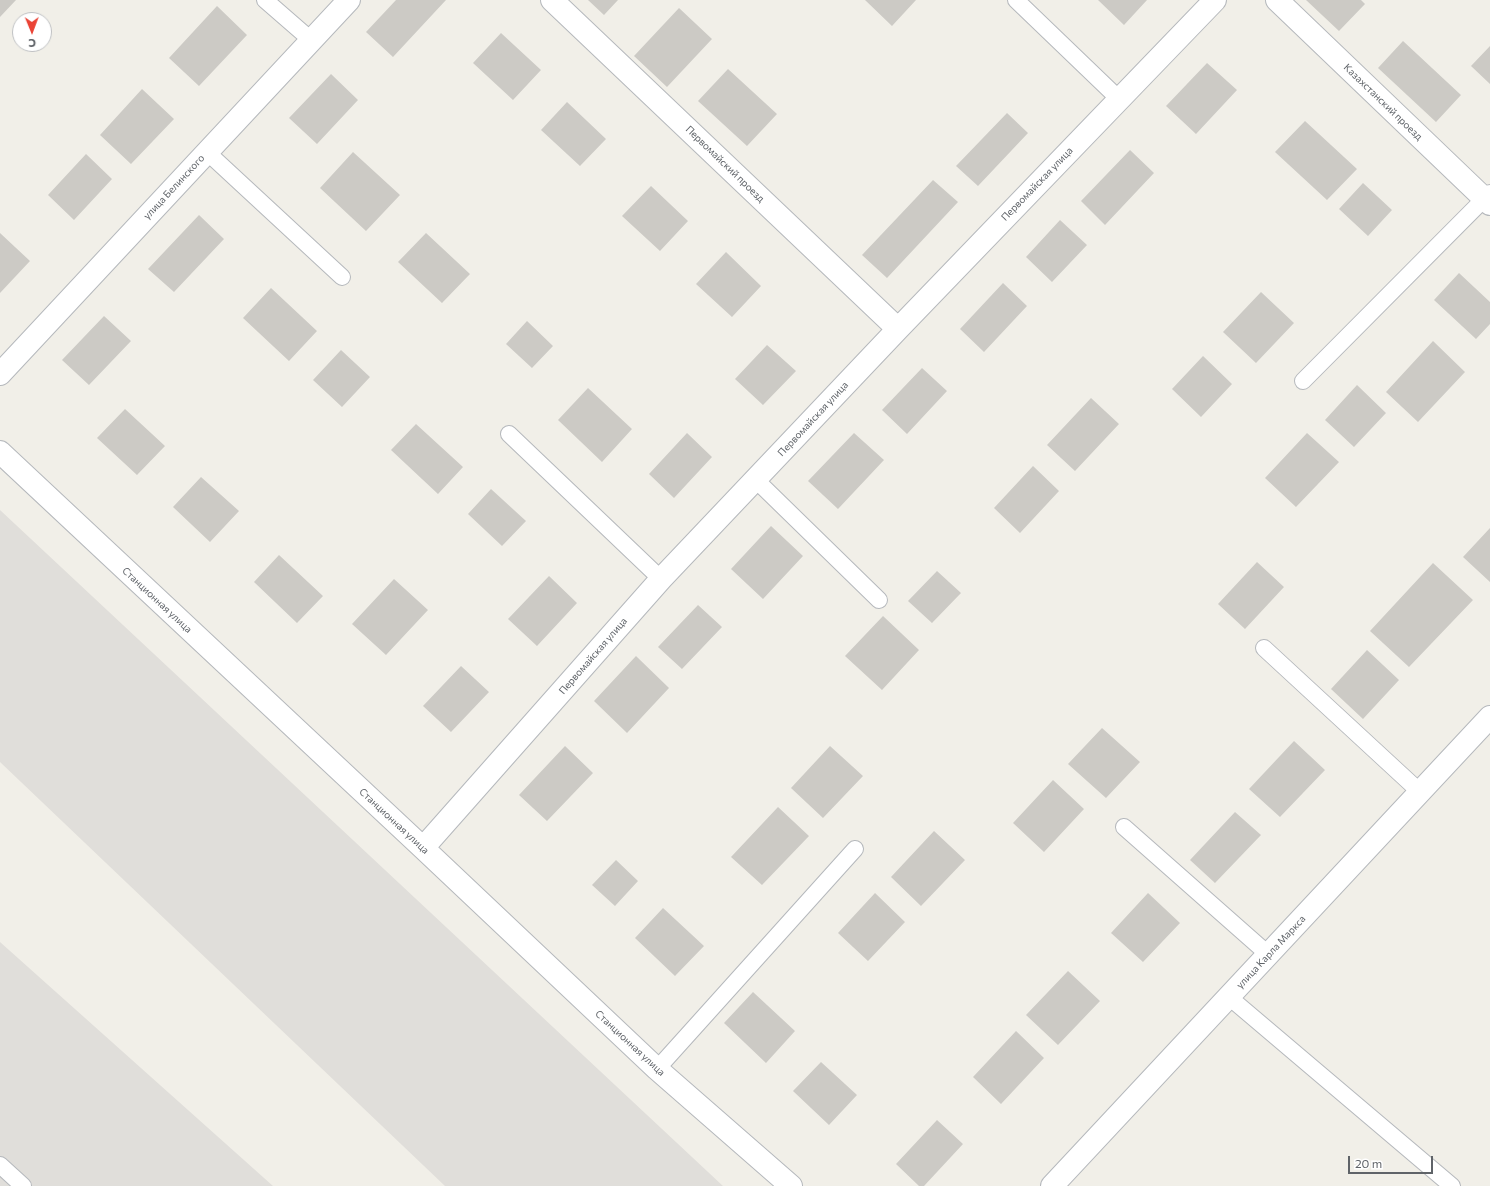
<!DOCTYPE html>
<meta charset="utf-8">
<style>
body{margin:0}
#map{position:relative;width:1490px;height:1186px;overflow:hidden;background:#f1efe8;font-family:Commissioner,sans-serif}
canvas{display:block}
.north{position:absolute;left:12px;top:12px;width:40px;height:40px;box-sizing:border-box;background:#fff;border:1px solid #bfc1c3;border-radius:50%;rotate:179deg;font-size:11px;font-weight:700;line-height:16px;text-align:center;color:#5f6368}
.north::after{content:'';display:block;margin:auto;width:14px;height:18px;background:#ea4335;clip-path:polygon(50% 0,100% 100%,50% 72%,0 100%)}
.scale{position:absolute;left:1348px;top:1156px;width:85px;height:18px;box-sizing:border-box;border:2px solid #5f6368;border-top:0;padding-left:5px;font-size:12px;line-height:14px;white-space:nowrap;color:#5f6368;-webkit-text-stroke:3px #fff;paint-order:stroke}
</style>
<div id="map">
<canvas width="1490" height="1186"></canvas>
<div class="north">С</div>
<div class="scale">20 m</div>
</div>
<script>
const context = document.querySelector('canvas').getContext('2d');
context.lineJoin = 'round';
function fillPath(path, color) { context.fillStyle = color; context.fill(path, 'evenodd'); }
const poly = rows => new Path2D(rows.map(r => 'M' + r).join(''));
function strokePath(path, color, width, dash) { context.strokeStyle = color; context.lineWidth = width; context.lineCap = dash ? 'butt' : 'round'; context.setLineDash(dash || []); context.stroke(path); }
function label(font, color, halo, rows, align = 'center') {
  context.font = font + ' Commissioner,sans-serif'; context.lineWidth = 4; context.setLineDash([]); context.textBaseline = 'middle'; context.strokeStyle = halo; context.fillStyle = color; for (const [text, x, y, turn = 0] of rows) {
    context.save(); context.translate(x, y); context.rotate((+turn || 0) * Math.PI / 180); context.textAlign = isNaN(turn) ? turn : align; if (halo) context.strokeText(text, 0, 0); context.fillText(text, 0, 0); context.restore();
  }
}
const industrial = poly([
 [0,510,723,1186,445,1186,0,762],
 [0,942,273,1186,0,1186]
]);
const building = poly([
 [0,0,16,0,0,17],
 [396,0,446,0,393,57,366,32],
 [588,0,618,0,604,15],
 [865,0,916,0,892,26],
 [1098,0,1147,0,1124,25],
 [1306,0,1361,0,1365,4,1339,31],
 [217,6,247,35,199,86,169,58],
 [679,8,712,39,667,87,634,56],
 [501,33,541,70,513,100,473,63],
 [1403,41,1461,95,1436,122,1378,68],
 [1490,46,1490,84,1471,66],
 [1207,63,1237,90,1196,134,1166,106],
 [728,69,777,114,747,146,698,101],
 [331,74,358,100,317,144,289,118],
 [142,89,174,119,131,164,100,135],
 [567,102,606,139,580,166,541,130],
 [1007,113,1028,133,978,186,956,166],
 [1305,121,1357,169,1327,200,1275,152],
 [1130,150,1154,173,1105,225,1081,201],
 [353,152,400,195,366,231,320,188],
 [86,154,112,179,74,220,48,195],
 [933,180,958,202,887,278,862,255],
 [1363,183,1392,210,1368,236,1339,209],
 [651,186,688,221,660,251,622,216],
 [199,215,224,239,174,292,148,269],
 [1060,220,1087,245,1052,282,1026,257],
 [0,233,30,261,0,293],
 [426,233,470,274,442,303,398,262],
 [726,252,761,286,732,317,696,284],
 [1459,273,1490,302,1490,324,1476,339,1434,300],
 [1003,283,1027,306,984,352,960,329],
 [271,288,317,331,289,361,243,318],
 [1261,292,1294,323,1256,363,1223,332],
 [104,316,131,341,89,385,62,360],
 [527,321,553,346,532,368,506,344],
 [1433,341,1465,372,1418,422,1386,392],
 [767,345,796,371,763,405,735,379],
 [341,350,370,377,342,407,313,380],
 [1203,356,1232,384,1201,417,1172,389],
 [922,368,947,391,907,434,882,410],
 [1357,385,1386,413,1354,447,1325,420],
 [588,388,632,429,602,462,558,420],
 [1091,398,1119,424,1075,471,1047,445],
 [125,409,165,446,137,475,97,438],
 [416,424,463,467,438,494,391,450],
 [687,433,712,457,674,498,649,474],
 [854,433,884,460,838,509,808,481],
 [1307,433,1339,462,1296,507,1265,478],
 [1033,466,1059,491,1020,533,994,508],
 [201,477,239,511,210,542,173,507],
 [491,489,526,521,502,546,468,514],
 [771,526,803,556,763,599,731,569],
 [1490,528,1490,582,1463,557],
 [279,555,323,596,297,623,254,582],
 [1257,562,1284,587,1245,629,1218,604],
 [1433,563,1473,600,1409,667,1370,631],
 [937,571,961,593,932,623,908,601],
 [549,576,577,603,537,646,508,619],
 [394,579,428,610,386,655,352,624],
 [698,605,722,627,682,669,658,647],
 [883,616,919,650,882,690,845,656],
 [1367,650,1399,680,1363,719,1331,689],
 [636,656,669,688,627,733,594,701],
 [461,666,489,692,451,732,423,706],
 [1102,728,1140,762,1106,798,1068,764],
 [1294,741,1325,770,1280,817,1249,789],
 [565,746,593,773,547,821,519,795],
 [830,746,863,776,823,818,791,788],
 [1053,780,1084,809,1044,852,1013,823],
 [778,807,809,836,762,885,731,857],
 [1235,812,1261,835,1215,883,1190,860],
 [934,831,965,860,921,906,891,877],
 [616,860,638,881,615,906,592,885],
 [875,893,905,922,868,961,838,933],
 [1148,893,1180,923,1143,962,1111,933],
 [663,908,704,946,675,976,635,938],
 [1068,971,1100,1001,1058,1045,1026,1015],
 [753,992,795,1031,766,1063,724,1023],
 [1016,1031,1044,1058,1001,1104,973,1077],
 [821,1062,857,1095,829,1125,793,1091],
 [937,1120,963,1144,924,1186,919,1186,896,1164]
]);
const lane = poly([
 [265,0,311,40],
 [1016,0,1119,99],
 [207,152,342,277],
 [1303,381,1490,193],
 [509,434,661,579],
 [756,480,879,600],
 [1264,648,1420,792],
 [1124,827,1269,955],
 [1229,997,1452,1186],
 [657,1069,855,849],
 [0,1165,23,1186]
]);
const street = poly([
 [552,0,898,329],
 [1277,0,1490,204],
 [0,374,349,0],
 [0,452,423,848,657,1069,791,1186],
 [423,848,661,579,898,329,1215,0],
 [1052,1186,1490,717]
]);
const streetNames = [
 ["Казахстанский проезд",1383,102,44],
 ["Первомайский проезд",725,164,44],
 ["Первомайская улица",1037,184,-46],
 ["улица Белинского",174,187,-47],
 ["Первомайская улица",813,419,-47],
 ["Станционная улица",157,600,43],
 ["Первомайская улица",593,656,-49],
 ["Станционная улица",394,821,43],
 ["улица Карла Маркса",1271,952,-47],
 ["Станционная улица",630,1043,43]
];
fillPath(industrial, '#e0deda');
fillPath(building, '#cccac5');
strokePath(lane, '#b5b8bc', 18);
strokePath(street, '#b5b8bc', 24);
strokePath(lane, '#fff', 16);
strokePath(street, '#fff', 22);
label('10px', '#5f6368', '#fff', streetNames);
</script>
